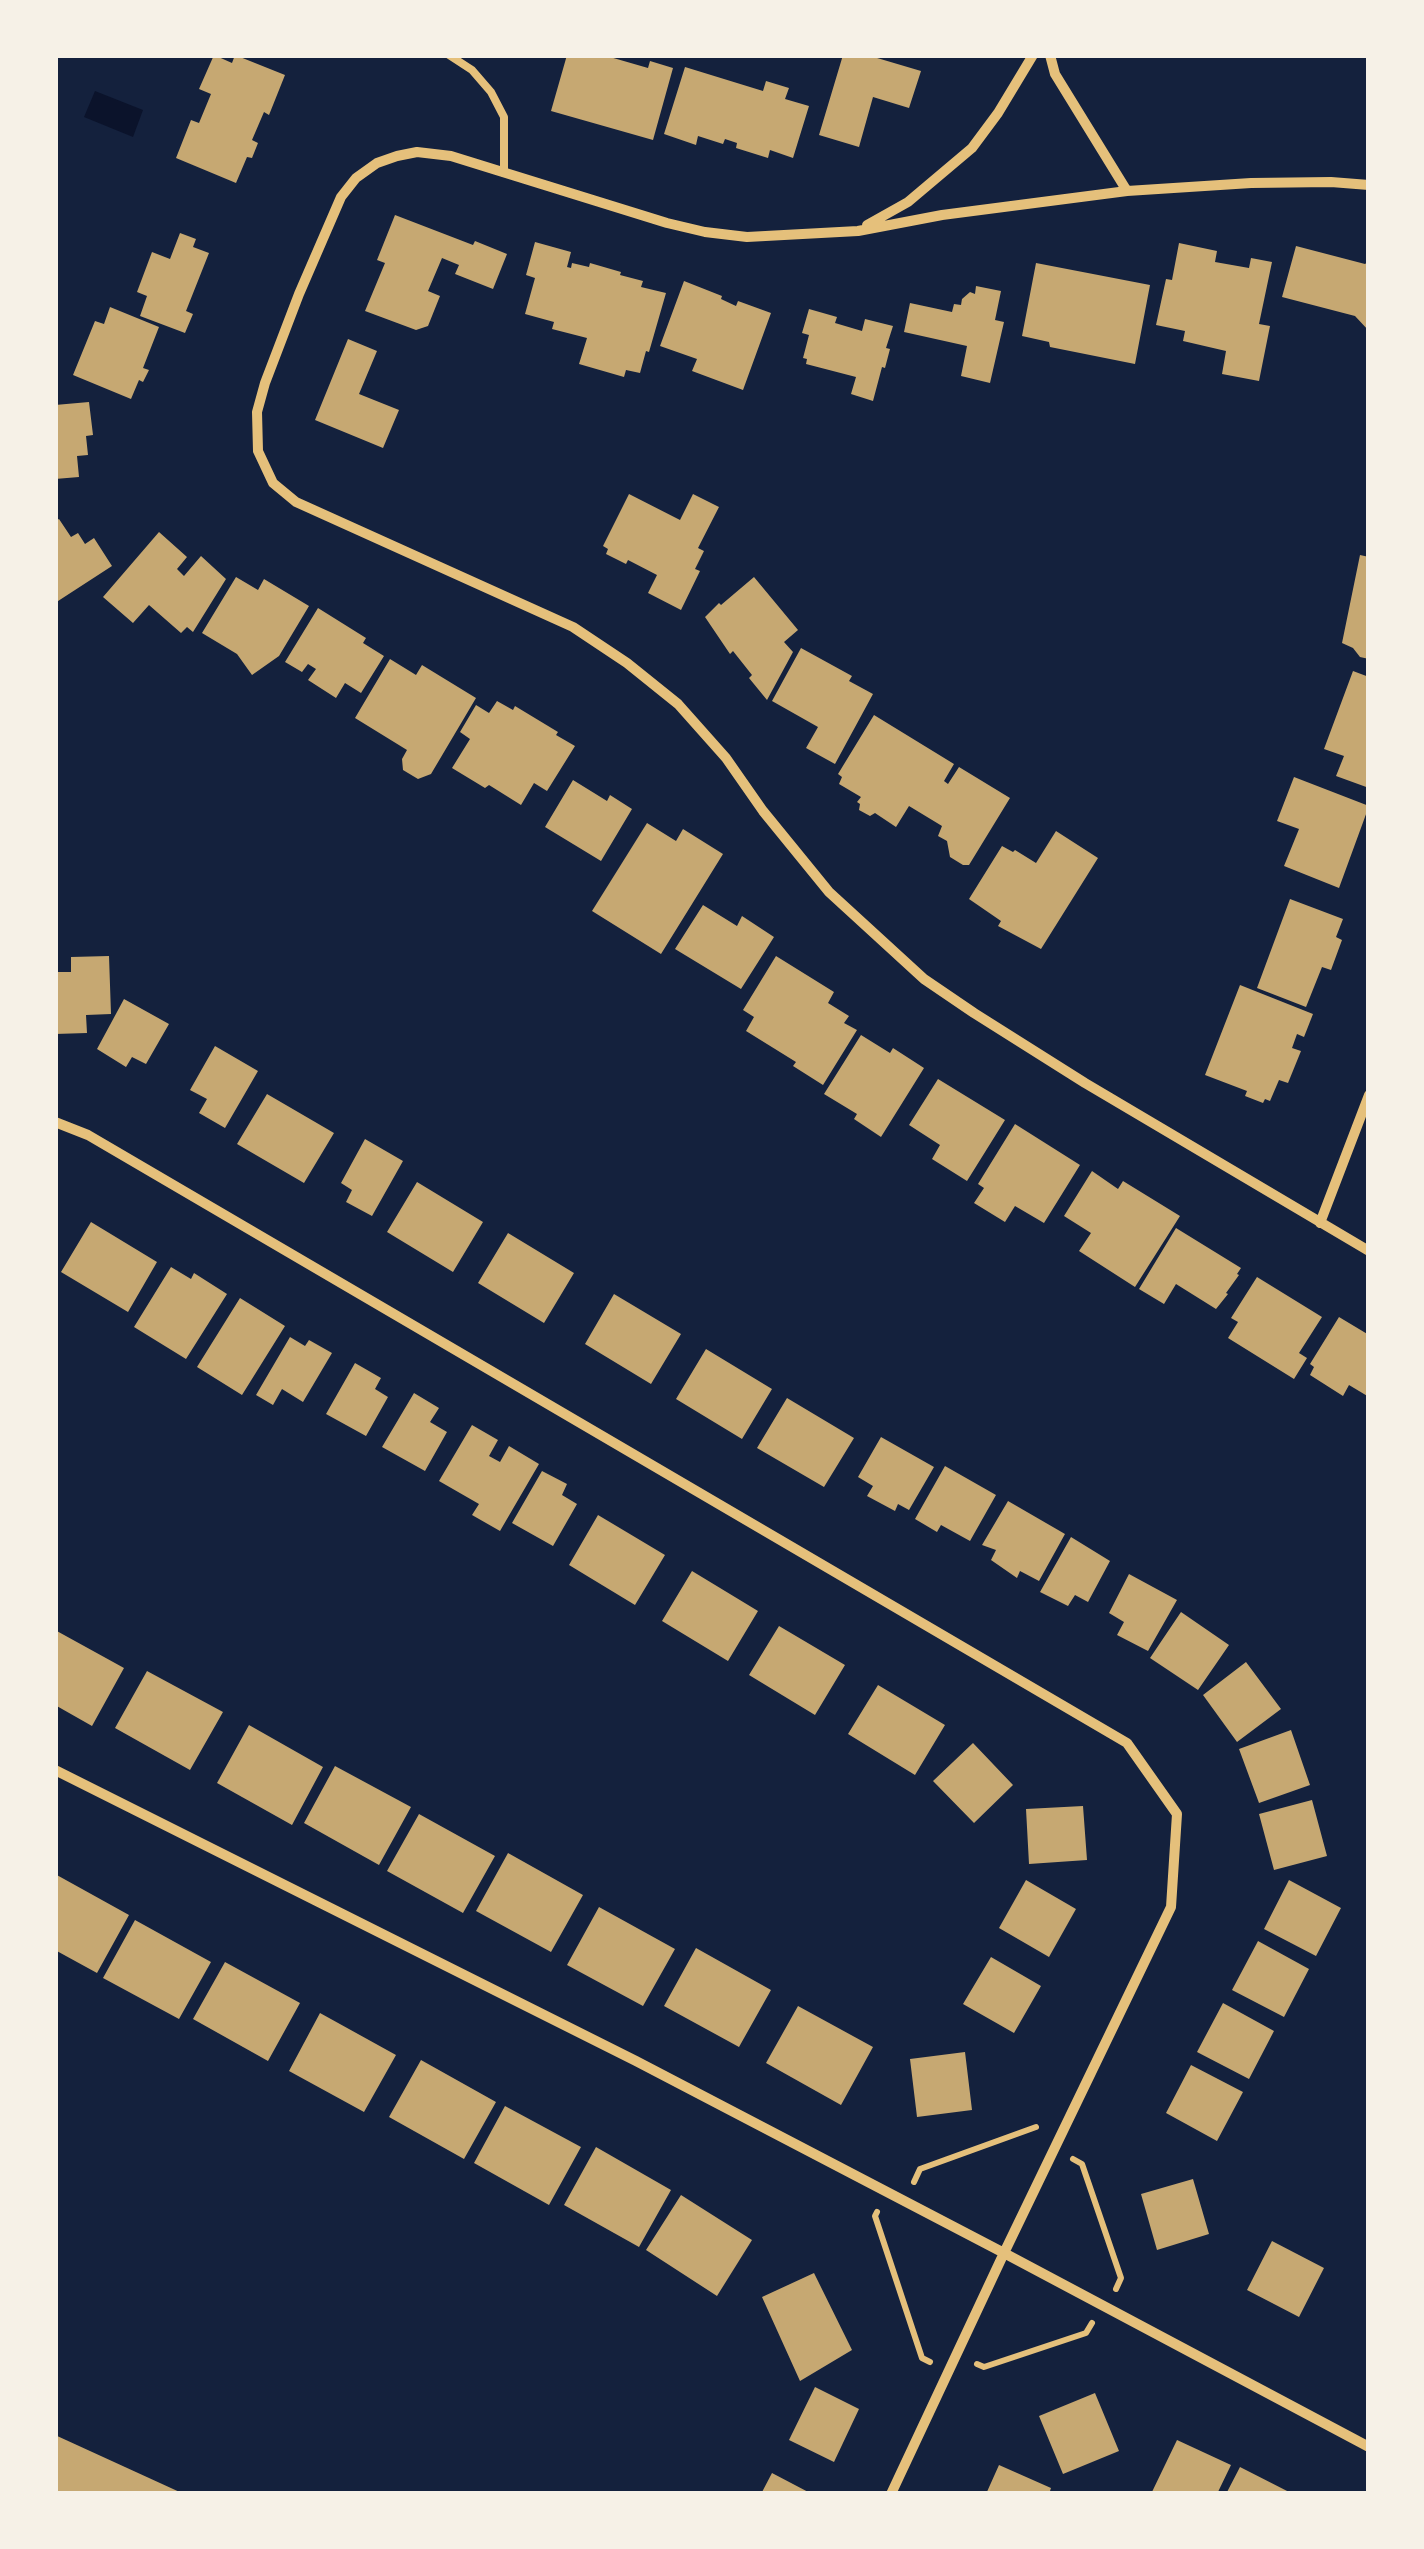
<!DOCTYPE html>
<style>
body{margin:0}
#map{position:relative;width:1424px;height:2549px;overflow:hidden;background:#14213d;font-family:Signika,sans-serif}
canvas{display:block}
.frame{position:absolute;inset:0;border:58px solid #f6f1e7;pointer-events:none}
</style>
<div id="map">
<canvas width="1424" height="2549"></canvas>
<div class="frame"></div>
</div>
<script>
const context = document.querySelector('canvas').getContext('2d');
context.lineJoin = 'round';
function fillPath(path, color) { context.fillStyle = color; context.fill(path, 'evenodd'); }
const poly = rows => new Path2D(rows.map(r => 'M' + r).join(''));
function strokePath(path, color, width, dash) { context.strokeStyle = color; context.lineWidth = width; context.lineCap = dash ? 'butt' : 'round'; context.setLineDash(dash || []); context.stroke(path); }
const water = poly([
 [95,91,143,110,133,137,84,117]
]);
const building = poly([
 [214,55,232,63,235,55,285,75,269,115,264,112,252,140,258,143,252,158,247,157,236,183,176,158,191,120,199,123,211,94,199,89],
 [567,55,603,55,648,68,650,61,673,68,653,140,551,111],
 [843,55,867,55,921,71,909,108,873,97,859,147,819,135],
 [685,67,763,91,766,81,789,88,785,99,809,106,793,158,770,150,768,158,736,148,737,143,725,139,723,144,698,136,696,145,664,134],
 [395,215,473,245,475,241,507,254,493,289,455,274,459,265,442,258,428,291,440,296,428,326,416,330,365,311,385,263,377,260],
 [180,233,196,239,193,247,209,253,186,311,193,314,185,333,140,316,147,296,137,292,152,252,170,259],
 [535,242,571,252,567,267,571,268,572,263,589,267,590,263,621,272,620,275,643,281,641,287,666,293,649,352,646,351,640,373,626,370,624,377,579,364,587,338,552,329,554,322,525,314,535,278,526,275],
 [1179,243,1217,251,1215,262,1249,268,1251,258,1272,262,1259,324,1270,326,1259,381,1222,374,1226,351,1183,341,1185,331,1156,325,1166,279,1172,280],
 [1296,246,1365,264,1369,261,1369,331,1355,316,1282,297],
 [1036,263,1150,285,1135,364,1050,347,1049,342,1022,336],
 [684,281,722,296,721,299,736,306,738,301,771,313,743,390,692,371,697,359,660,346],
 [976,286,1001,291,995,320,1004,322,990,383,961,376,967,346,904,332,910,303,952,312,954,304,961,305,962,299,970,292,975,294],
 [110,307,159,327,143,368,149,370,143,382,139,380,131,399,73,375,95,321,104,324],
 [809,309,837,317,835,323,862,331,865,319,893,326,886,348,890,349,885,368,882,367,873,401,851,394,856,377,806,364,807,359,803,358,809,335,802,333],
 [348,339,377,351,359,394,399,410,383,448,315,420],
 [89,402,93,435,86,436,88,455,77,456,79,477,55,479,55,405],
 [629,494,680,520,693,494,719,507,698,548,704,551,695,569,700,571,681,610,648,593,657,575,628,560,626,564,606,554,608,549,603,546],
 [59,519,71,537,78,533,85,544,94,538,112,566,55,603,55,521],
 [159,532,187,557,177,569,184,576,201,556,226,579,193,632,187,627,181,633,149,605,133,623,103,597],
 [1360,555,1369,557,1369,659,1360,657,1353,648,1342,643],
 [236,577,258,590,264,579,309,606,279,656,252,675,237,654,202,633],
 [754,577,798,630,784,642,793,652,767,700,749,678,752,675,733,651,730,654,705,617,719,603,721,605],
 [318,608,366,638,363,643,384,656,361,693,345,683,336,698,308,680,316,669,308,664,302,672,285,662],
 [801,648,852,676,849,681,873,694,835,764,806,748,818,727,772,701],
 [390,659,416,675,422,665,476,698,431,774,418,779,403,770,402,759,407,750,355,718],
 [1353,671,1369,677,1369,788,1336,776,1344,756,1324,749],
 [497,701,513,710,515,706,558,732,556,735,575,746,547,791,534,783,521,805,489,785,485,788,452,768,470,739,460,732,476,705,489,713],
 [874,715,954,764,944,781,948,784,959,767,1010,798,969,865,963,865,950,857,947,841,938,836,942,826,909,806,896,827,875,813,870,816,859,810,860,804,857,802,861,797,839,784,842,777,838,774],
 [1294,777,1369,806,1339,888,1284,866,1299,829,1277,821],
 [573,780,607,801,610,795,632,809,601,861,545,827],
 [647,823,676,841,683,829,723,854,661,954,592,911],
 [1056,831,1098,858,1041,949,998,926,1001,921,969,899,1002,846,1013,852,1015,850,1036,863],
 [1290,899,1343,919,1336,937,1342,940,1331,970,1322,967,1306,1007,1257,988],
 [703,905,737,926,742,916,774,937,741,989,675,949],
 [109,956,111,1014,86,1015,87,1033,55,1034,55,972,71,972,71,957],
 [776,956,834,992,828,1003,849,1016,844,1023,857,1030,823,1085,793,1066,796,1062,746,1031,754,1017,743,1010],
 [1240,985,1313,1014,1304,1037,1297,1034,1292,1048,1301,1051,1288,1083,1279,1080,1270,1101,1265,1099,1263,1103,1245,1096,1247,1091,1205,1075],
 [124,999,169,1024,146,1064,132,1057,126,1067,97,1049],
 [861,1035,890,1053,893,1048,924,1068,881,1137,854,1119,857,1114,824,1094],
 [215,1046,258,1071,225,1128,199,1113,207,1099,190,1090],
 [938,1079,1005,1120,967,1181,932,1159,940,1145,909,1125],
 [267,1094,334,1133,304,1183,237,1144],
 [1015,1124,1080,1165,1044,1223,1015,1206,1005,1222,974,1203,984,1188,978,1184],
 [365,1139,403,1161,372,1216,346,1202,352,1190,341,1183],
 [1092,1171,1118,1189,1123,1181,1180,1216,1135,1287,1079,1251,1091,1233,1064,1216],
 [417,1182,483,1222,453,1272,387,1232],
 [91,1222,157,1262,128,1312,61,1272],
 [1176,1228,1241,1268,1237,1274,1239,1275,1226,1293,1228,1294,1216,1309,1176,1284,1164,1304,1139,1289],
 [508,1233,574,1273,544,1323,478,1283],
 [171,1267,191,1279,194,1273,227,1294,186,1359,134,1327],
 [1257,1277,1322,1317,1299,1353,1307,1358,1294,1379,1228,1338,1238,1322,1231,1318],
 [614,1294,681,1334,651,1384,585,1344],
 [240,1298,285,1326,242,1395,197,1367],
 [1339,1317,1369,1335,1369,1397,1349,1385,1343,1396,1310,1375,1314,1367,1310,1364],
 [290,1337,305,1346,309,1340,332,1353,303,1402,282,1389,273,1405,256,1395],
 [706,1349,772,1389,742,1439,676,1399],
 [355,1363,381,1378,375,1389,388,1397,366,1436,326,1414],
 [414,1393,439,1408,430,1422,447,1432,425,1471,382,1447],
 [787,1398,854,1438,824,1487,757,1448],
 [472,1425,498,1440,489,1456,500,1462,509,1446,539,1464,500,1531,472,1515,479,1504,439,1481],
 [881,1437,934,1467,909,1510,898,1504,895,1511,867,1496,873,1486,858,1477],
 [945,1466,996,1495,970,1541,941,1525,937,1532,915,1519],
 [542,1471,567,1484,562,1495,577,1504,553,1546,512,1523],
 [1008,1501,1065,1534,1039,1581,1020,1571,1017,1578,991,1560,996,1550,982,1545],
 [598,1515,665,1555,635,1605,569,1565],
 [1071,1537,1110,1561,1088,1602,1075,1595,1068,1606,1040,1592],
 [692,1571,758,1611,728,1661,662,1621],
 [1129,1574,1177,1600,1148,1651,1117,1635,1124,1622,1109,1613],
 [1181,1612,1229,1645,1198,1690,1150,1658],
 [779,1626,845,1665,815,1715,749,1675],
 [55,1630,124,1668,92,1726,55,1705],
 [1246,1662,1281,1709,1237,1742,1203,1695],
 [147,1671,223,1712,190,1770,115,1728],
 [878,1685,945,1725,915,1775,848,1734],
 [249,1725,323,1767,292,1825,217,1783],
 [1291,1730,1310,1785,1259,1803,1239,1749],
 [973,1743,1013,1785,974,1823,933,1781],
 [335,1766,411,1807,379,1865,304,1823],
 [1312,1800,1327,1856,1274,1870,1259,1814],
 [1083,1806,1087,1860,1029,1864,1026,1809],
 [419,1814,495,1856,463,1913,387,1871],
 [508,1853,583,1895,551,1952,476,1911],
 [55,1874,129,1915,97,1973,55,1950],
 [1026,1880,1076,1909,1049,1957,999,1928],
 [1289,1880,1341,1908,1316,1956,1264,1929],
 [599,1907,675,1949,643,2006,567,1965],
 [135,1920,211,1962,179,2019,103,1978],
 [1258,1941,1309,1969,1284,2017,1232,1990],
 [696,1948,771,1990,739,2047,664,2006],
 [991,1957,1041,1986,1014,2033,963,2004],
 [225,1962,300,2003,268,2061,193,2019],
 [1223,2003,1274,2031,1249,2079,1197,2052],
 [798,2006,873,2047,841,2105,766,2063],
 [320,2013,396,2055,364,2112,289,2071],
 [965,2052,972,2110,917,2117,910,2059],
 [421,2060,496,2102,464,2159,389,2117],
 [1191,2065,1243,2092,1217,2141,1166,2113],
 [505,2106,581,2147,549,2205,474,2163],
 [596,2147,671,2190,639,2247,564,2205],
 [1193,2179,1209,2234,1157,2250,1141,2194],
 [681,2195,752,2240,717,2296,646,2250],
 [1272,2241,1324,2268,1299,2317,1247,2290],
 [814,2273,852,2350,800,2381,762,2297],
 [815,2387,859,2409,834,2462,789,2440],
 [1095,2393,1119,2451,1063,2474,1039,2416],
 [55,2435,184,2494,55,2494],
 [1177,2440,1231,2465,1217,2494,1151,2494],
 [999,2465,1051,2488,1049,2494,986,2494],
 [1240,2467,1293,2494,1226,2494],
 [772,2473,812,2494,761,2494]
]);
const path = poly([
 [1073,2159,1082,2164,1121,2278,1116,2289],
 [914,2182,920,2169,1036,2127],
 [877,2212,875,2216,922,2358,930,2362],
 [977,2364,984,2367,1086,2333,1092,2323]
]);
const service = poly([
 [449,55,472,70,491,92,504,117,504,173]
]);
const minor = poly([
 [1050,55,1055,74,1127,191],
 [1369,185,1331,182,1251,183,1127,191,942,215,858,231,747,237,705,232,667,223,451,156,417,152,397,156,377,163,356,178,341,197,299,294,265,383,257,412,258,451,273,483,296,502,573,627,627,663,678,704,726,758,763,811,829,892,924,979,974,1013,1085,1083,1369,1251],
 [867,225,908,202,972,148,998,113,1033,55],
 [55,1122,88,1135,1127,1743,1177,1814,1171,1907,1004,2253,891,2494],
 [1320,1223,1369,1095],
 [55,1770,636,2061,1004,2253,1369,2447]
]);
fillPath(water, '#0b132b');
fillPath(building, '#c6a872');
strokePath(path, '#e5c07b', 6);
strokePath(service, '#e5c07b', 8);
strokePath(minor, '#e5c07b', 10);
</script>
